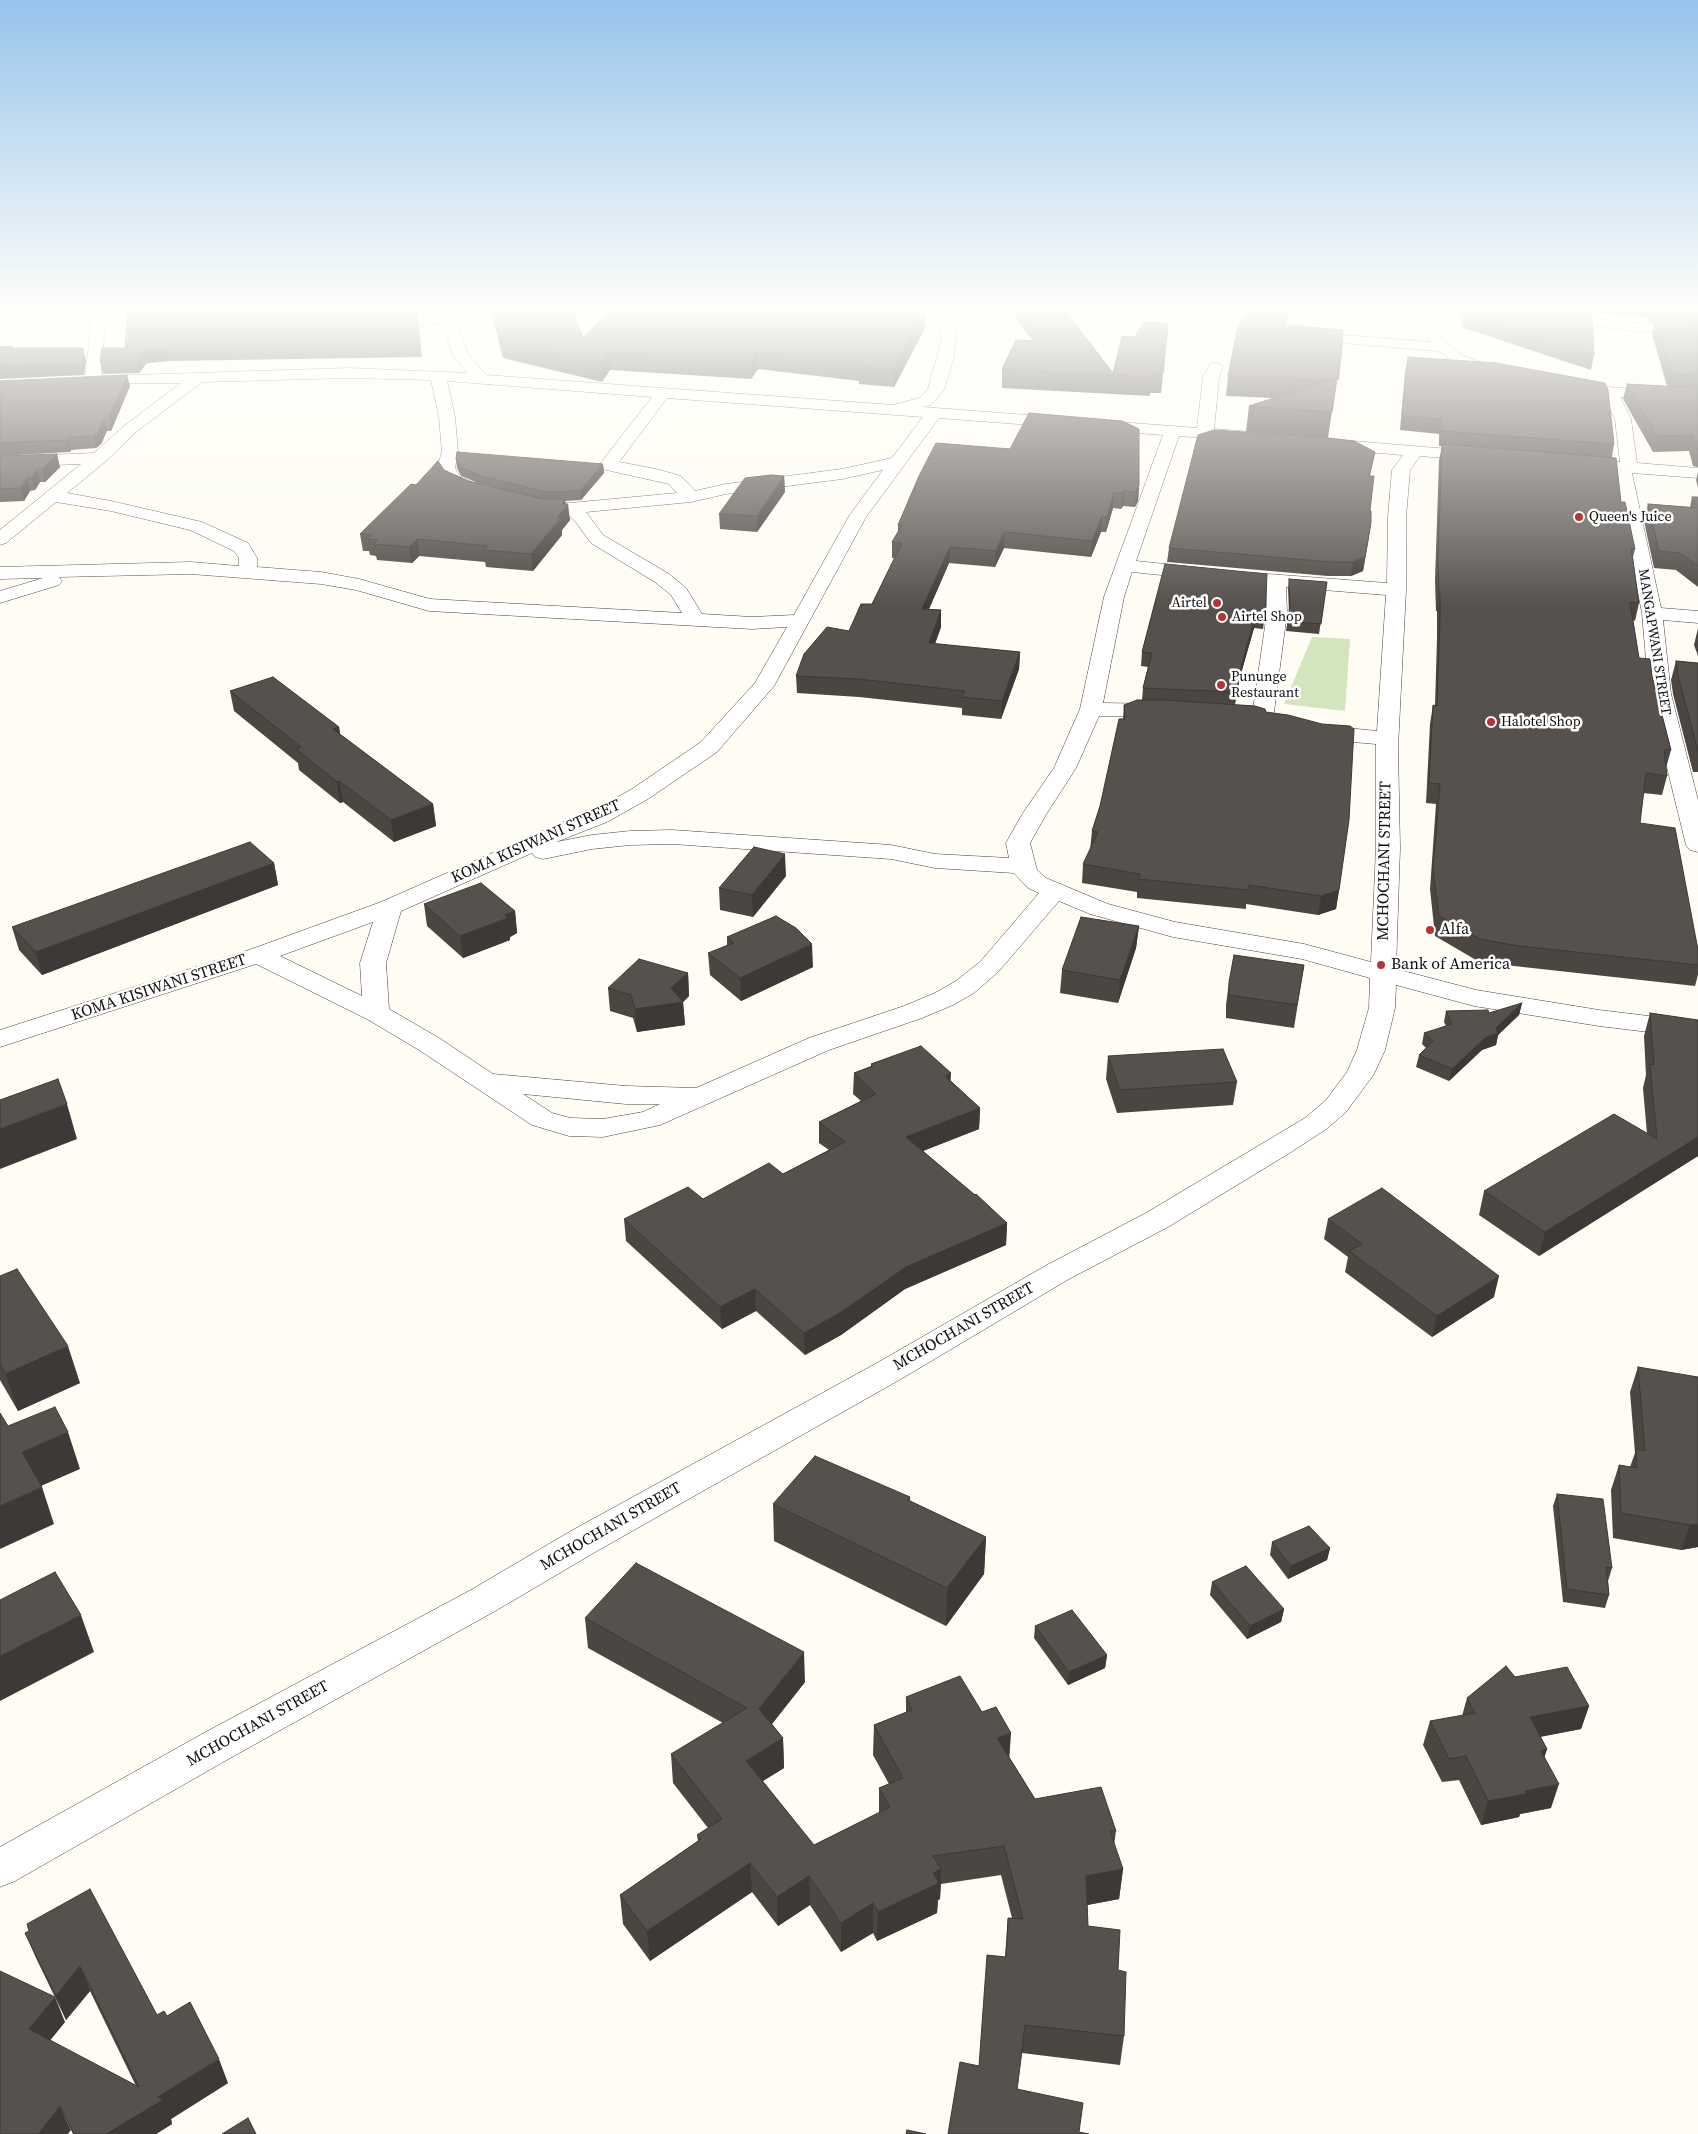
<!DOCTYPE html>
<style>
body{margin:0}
canvas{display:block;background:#fefcf3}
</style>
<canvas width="1698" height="2134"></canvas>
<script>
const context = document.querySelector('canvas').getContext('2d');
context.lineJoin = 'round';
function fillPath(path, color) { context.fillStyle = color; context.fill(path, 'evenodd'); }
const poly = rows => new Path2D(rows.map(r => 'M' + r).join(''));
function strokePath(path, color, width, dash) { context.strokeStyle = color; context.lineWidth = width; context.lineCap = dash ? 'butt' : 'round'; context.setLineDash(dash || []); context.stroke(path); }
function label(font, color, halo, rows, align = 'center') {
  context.font = font + ' "Source Serif 4",serif'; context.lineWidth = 5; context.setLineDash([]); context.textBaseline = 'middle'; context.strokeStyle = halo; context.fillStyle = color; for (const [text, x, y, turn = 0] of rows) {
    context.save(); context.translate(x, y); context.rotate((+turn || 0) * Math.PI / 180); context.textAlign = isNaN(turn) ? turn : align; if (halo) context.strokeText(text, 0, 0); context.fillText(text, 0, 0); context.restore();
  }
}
const green = poly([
 [1312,637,1350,639,1345,711,1284,704]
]);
const street = poly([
 [36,307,103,307,104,336,101,376,349,368,467,373,452,354,443,323,380,325,375,324,373,321,375,318,380,317,440,314,438,307,452,307,468,354,486,375,893,405,919,398,928,389,942,338,937,313,933,307,947,307,951,313,956,338,953,360,944,390,931,405,923,407,1197,428,1203,378,1210,364,1215,362,1220,364,1223,367,1219,378,1214,429,1241,431,1247,432,1249,436,1247,440,1241,441,1179,436,1136,561,1242,572,1387,583,1388,517,1392,470,1403,455,1329,449,1323,448,1321,444,1323,440,1329,439,1484,452,1486,456,1484,460,1478,461,1420,456,1410,470,1406,517,1406,590,1398,747,1400,848,1396,969,1476,990,1599,1010,1698,1022,1698,1038,1599,1026,1474,1006,1396,985,1395,1008,1385,1050,1374,1074,1346,1112,1325,1130,1288,1154,1168,1227,1069,1279,901,1379,597,1551,497,1610,232,1757,15,1881,0,1887,0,1847,204,1733,471,1590,571,1531,877,1363,1047,1265,1146,1213,1305,1118,1326,1100,1347,1072,1357,1050,1369,1008,1370,978,1302,959,1173,937,1090,914,1059,901,999,971,974,993,953,1005,922,1018,829,1050,660,1125,603,1137,569,1136,532,1125,419,1050,367,1019,256,964,0,1047,0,1030,249,950,381,902,558,824,591,812,632,789,701,742,755,683,787,627,752,629,429,611,356,590,321,584,191,574,59,577,62,581,59,585,0,603,0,591,43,578,0,579,0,567,191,562,239,566,239,558,234,551,190,530,111,511,56,502,6,543,0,545,0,530,81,464,0,467,0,457,94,453,124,426,181,383,85,384,83,381,85,378,90,336,89,308,82,311,26,317,13,323,5,331,0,332,0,320,3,317,18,310,36,307],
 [349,378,431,380,439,417,442,452,437,468,447,484,480,497,486,496,489,492,486,488,460,477,455,468,458,452,455,417,447,381,652,397,599,465,602,469,669,484,677,493,570,503,547,503,532,498,526,499,523,503,526,507,545,513,566,513,575,521,591,543,655,582,671,595,682,613,430,599,359,579,321,572,257,567,257,558,248,543,202,522,111,501,67,493,105,462,136,432,202,382,349,378],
 [667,398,923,417,892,458,842,469,726,484,695,491,681,476,656,469,619,462,667,398],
 [939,418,1163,435,1104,597,1080,709,1054,768,1023,813,1006,843,1009,858,935,854,891,845,672,830,630,831,592,835,556,842,607,822,648,799,717,752,774,686,866,517,939,418],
 [883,470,849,516,794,615,752,617,702,614,686,588,669,574,603,535,586,512,691,502,726,494,842,479,883,470],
 [1132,572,1267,586,1267,613,1253,709,1245,711,1242,716,1245,721,1253,722,1271,717,1274,712,1287,613,1286,587,1386,595,1377,731,1318,725,1310,727,1307,732,1310,737,1318,739,1376,744,1376,848,1371,962,1304,944,1175,922,1108,904,1046,878,1037,870,1030,843,1047,813,1076,768,1099,716,1162,716,1170,715,1173,710,1170,705,1162,704,1103,703,1124,597,1132,572],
 [672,844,891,859,935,868,1014,873,1028,888,1039,893,981,961,956,981,935,993,904,1006,809,1038,696,1088,626,1086,493,1074,439,1038,389,1009,386,963,401,911,532,853,535,857,543,859,592,849,630,845,672,844],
 [373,922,360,963,362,996,280,956,373,922],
 [523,1094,626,1104,660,1104,643,1112,603,1119,570,1118,552,1113,523,1094],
 [1407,307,1421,307,1447,344,1464,356,1503,370,1506,373,1503,376,1498,378,1493,376,1454,362,1438,351,1304,340,1299,339,1297,336,1299,333,1304,332,1431,342,1407,307],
 [1570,307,1586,307,1598,318,1613,321,1698,328,1698,336,1613,329,1588,324,1570,307],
 [1573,381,1609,387,1698,393,1698,403,1620,397,1631,419,1637,463,1698,468,1698,478,1632,473,1661,608,1698,611,1698,623,1663,620,1671,694,1698,800,1698,852,1690,850,1686,845,1649,694,1642,613,1614,472,1580,469,1574,468,1571,464,1574,460,1580,459,1620,462,1615,419,1603,396,1567,389,1565,386,1567,383,1573,381]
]);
const wall = poly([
 [313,307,420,307,421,313,330,316,316,312],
 [490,307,571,307,583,338,925,311,925,328,894,387,859,384,859,381,758,369,751,379,610,370,602,382,503,358],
 [1016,307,1062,307,1113,373,1135,337,1168,324,1161,393,1150,393,1150,396,1002,388,1002,369,1032,340,1015,316],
 [1445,307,1587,307,1594,355,1591,370,1461,327,1463,316],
 [1589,307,1698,307,1698,467,1693,466,1689,451,1653,452,1623,399,1627,384,1667,386,1652,334,1655,323,1649,322,1647,317,1596,313],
 [302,311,328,316,417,314,422,357,169,361,147,363,139,373,103,374,100,362,125,348],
 [1286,325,1341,359,1339,380,1337,379,1328,438,1246,432,1249,406,1273,398,1226,396,1228,376],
 [0,347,13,348,86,360,84,375,0,379],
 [1408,357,1614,444,1612,457,1621,502,1635,549,1633,557,1639,603,1635,621,1633,620,1639,658,1652,676,1671,750,1666,768,1667,776,1662,795,1643,793,1640,823,1698,950,1698,975,1695,986,1514,966,1476,960,1435,936,1430,889,1436,804,1426,803,1430,724,1433,705,1435,705,1437,638,1437,611,1436,611,1435,580,1439,460,1442,446,1439,446,1439,434,1400,430,1405,372],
 [0,381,130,386,111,431,107,431,101,444,96,448,71,450,70,452,0,456],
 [1375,452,1370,476,1369,537,1363,571,1351,576,1328,576,1167,562,1169,548],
 [0,456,60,467,45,482,40,482,35,490,30,491,24,501,0,502],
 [456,459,603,464,604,473,581,500,565,501,570,520,562,530,562,535,533,571,486,567,485,562,419,556,412,563,377,560,376,556,370,555,369,551,363,551,360,534,416,485,444,470,468,481,478,483,461,476,457,468],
 [1698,472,1698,488,1696,480],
 [784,476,785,492,757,532,720,529,719,514],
 [1139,485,1138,501,1135,507,1123,506,1121,509,1113,508,1106,532,1101,532,1091,557,1004,548,995,567,949,563,929,609,941,610,941,627,935,644,1020,652,1019,669,1001,719,962,715,962,708,859,697,797,693,796,676,849,631,872,604,894,558,892,558,892,542,898,532,898,525],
 [1692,497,1698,497,1698,587,1676,570,1654,568,1644,521,1648,504,1690,507],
 [1165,564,1265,615,1263,629,1254,628,1240,677,1235,705,1266,712,1339,890,1336,909,1318,915,1246,904,1246,909,1137,898,1137,892,1082,883,1083,864,1090,850,1092,831,1100,806,1123,719,1124,705,1142,700,1143,688,1148,667,1141,666,1142,652],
 [1289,579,1327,582,1319,634,1286,631,1289,612,1288,589],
 [1698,628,1698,656,1694,645],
 [1676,661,1698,663,1698,772,1693,772,1673,694,1671,680],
 [230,691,339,727,340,734,433,804,436,826,394,842,343,802,340,803,299,770,298,763,234,711],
 [274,863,278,885,42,975,19,950,12,927],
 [786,876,753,917,720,910,719,888],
 [424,904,515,911,517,933,510,937,510,940,463,958,427,926],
 [1139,926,1136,948,1118,1003,1060,993,1062,970],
 [727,937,813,967,741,1001,710,975,708,953,727,945],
 [1304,965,1294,1028,1226,1018,1226,1005,1229,982],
 [688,973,689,996,683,1002,685,1025,637,1032,633,1018,610,1011,608,988],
 [1522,1003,1519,1015,1498,1035,1496,1045,1482,1050,1449,1081,1416,1067,1419,1055,1426,1048,1422,1044,1424,1033,1446,1026,1444,1022,1446,1011,1489,1013],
 [1650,1013,1698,1156,1539,1256,1479,1215,1484,1191,1647,1134,1643,1088,1646,1075,1644,1036],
 [1108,1056,1237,1082,1233,1105,1117,1113,1106,1079],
 [871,1064,951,1081,980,1108,979,1129,923,1151,1007,1223,1006,1245,905,1289,841,1335,805,1355,756,1311,722,1329,626,1241,624,1219,703,1199,783,1174,829,1150,819,1143,819,1122,861,1101,853,1094,854,1073,871,1066],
 [1328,1219,1494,1297,1432,1337,1345,1272,1348,1257,1324,1239],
 [0,1276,80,1383,18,1411,0,1380],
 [1638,1367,1698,1547,1681,1550,1613,1538,1611,1490,1619,1465,1630,1467,1635,1453,1630,1392],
 [1557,1494,1612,1568,1608,1581,1609,1595,1605,1608,1563,1602,1553,1506],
 [910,1497,910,1501,986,1537,984,1574,946,1626,774,1541,773,1504],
 [1272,1542,1330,1548,1327,1560,1288,1579,1270,1555],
 [1212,1582,1284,1609,1281,1622,1247,1639,1210,1595],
 [585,1618,805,1682,772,1724,783,1738,784,1768,763,1781,814,1845,879,1813,879,1788,889,1784,873,1755,874,1725,906,1712,906,1697,1009,1757,1035,1799,1116,1831,1114,1845,1123,1869,1119,1899,1087,1905,1088,1926,1118,1970,1124,2036,1120,2065,1022,2053,948,2134,979,2066,1005,1957,1008,1918,1012,1918,1001,1875,941,1884,940,1899,938,1900,937,1913,877,1941,873,1933,841,1952,810,1905,778,1926,752,1892,650,1961,623,1924,620,1895,698,1841,697,1835,708,1828,673,1783,671,1754,723,1723,588,1648],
 [1035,1626,1107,1655,1105,1668,1068,1685,1034,1638],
 [1515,1677,1589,1706,1581,1729,1540,1737,1547,1749,1544,1758,1551,1808,1520,1814,1519,1817,1481,1825,1459,1780,1442,1782,1423,1745,1430,1721,1462,1716,1467,1698],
 [25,1933,157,2015,167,2016,228,2083,171,2119,172,2124,156,2134,73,2134,0,1971,65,2022,50,2040,136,2086,90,1991,66,2020,36,1958]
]);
const shadedWall = poly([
 [925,311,925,328,894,387,894,369],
 [83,348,86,360,84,375,82,364],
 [167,349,169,361,147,363,139,373,137,361,145,351],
 [757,351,758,369,751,379,750,361],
 [609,352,610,370,602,382,600,364],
 [127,375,130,386,111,431,108,419],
 [104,419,107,431,101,444,96,448,94,436],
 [68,437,71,450,70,452,67,440],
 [57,454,60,467,45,482,42,469],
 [603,464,604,473,581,500,580,491],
 [37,469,40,482,35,490,32,478],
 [784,476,785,492,757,532,757,516],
 [27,478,30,491,24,501,21,488],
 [1139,485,1138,501,1135,507,1136,492],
 [1124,491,1123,506,1121,509,1123,493],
 [1114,492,1113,508,1106,532,1107,517],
 [565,500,566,507,568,504,570,520,562,530,562,535,533,571,531,554,557,518,562,504],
 [1102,516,1101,532,1091,557,1092,541],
 [1371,523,1363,571,1351,576,1353,562],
 [1004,532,1004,548,995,567,996,551],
 [417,539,419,556,412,563,409,547],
 [950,547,949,563,922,625,922,609],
 [941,610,941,627,929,660,929,643],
 [1256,614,1254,628,1240,677,1234,706,1236,692,1242,663],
 [1020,652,1019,669,1001,719,1002,701],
 [339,727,342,748,333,729],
 [339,781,343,802,340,803,337,782],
 [433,804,436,826,394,842,391,820],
 [785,854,786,876,753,917,752,895],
 [274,863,278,885,42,975,36,952],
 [1339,890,1336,909,1318,915,1321,896],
 [515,911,517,933,510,937,510,940,463,958,460,936],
 [1139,926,1136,948,1118,1003,1120,980],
 [812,944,813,967,741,1001,740,978],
 [688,973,689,996,682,1003,683,1002,685,1025,637,1032,635,1009,671,988],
 [1522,1003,1519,1015,1498,1035,1496,1045,1482,1050,1449,1081,1452,1069],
 [951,1073,950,1094,945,1076],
 [67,1104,77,1139,0,1169,0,1129],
 [980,1108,979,1129,905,1158,906,1137],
 [1698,1137,1698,1156,1539,1256,1545,1232],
 [1007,1223,1006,1245,905,1289,841,1335,805,1355,804,1333,906,1267],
 [1499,1276,1494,1297,1432,1337,1437,1316],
 [755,1289,756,1311,722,1329,720,1307],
 [68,1346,80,1383,18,1411,6,1374],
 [68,1432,80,1469,34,1489,22,1452],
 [42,1487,54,1524,0,1549,0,1506],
 [1698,1524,1698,1547,1681,1550,1690,1525],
 [986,1537,984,1574,946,1626,947,1588],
 [1330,1548,1327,1560,1288,1579,1291,1566],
 [1284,1609,1281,1622,1247,1639,1250,1626],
 [81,1615,94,1652,0,1701,0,1656],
 [804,1652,805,1682,760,1739,759,1709],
 [1107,1655,1105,1668,1068,1685,1069,1672],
 [1589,1706,1581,1729,1522,1740,1530,1717],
 [1011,1733,1009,1763,997,1738],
 [783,1738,784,1768,748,1790,746,1761],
 [1547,1749,1539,1773,1541,1751],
 [1559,1784,1551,1808,1520,1814,1519,1817,1481,1825,1488,1801,1525,1791],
 [750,1863,752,1892,650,1961,647,1931],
 [941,1869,940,1899,938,1900,937,1913,877,1941,878,1912,933,1873],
 [1123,1869,1119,1899,1082,1906,1086,1876],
 [809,1876,810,1905,778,1926,777,1897],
 [873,1903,873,1933,841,1952,841,1923],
 [80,1966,90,1991,66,2020,56,1996],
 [55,1997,65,2022,40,2053,29,2029],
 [1025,2025,1022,2053,1014,2117,1017,2089],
 [219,2059,228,2083,171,2119,172,2124,156,2134,106,2134,158,2097],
 [60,2106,71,2130,68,2134,38,2134]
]);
const building = poly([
 [136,307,300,307,302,311,328,316,417,314,420,346,167,349,145,351,137,361,100,362,102,348,125,348,128,311,136,311,136,307],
 [493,307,571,307,583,338,613,307,923,307,925,311,894,369,859,366,861,363,757,351,750,361,609,352,600,364,501,340,493,307],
 [1023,307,1062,307,1113,373,1122,336,1135,337,1144,321,1168,324,1163,374,1152,374,1152,377,1002,369,1016,340,1046,341,1023,307],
 [1477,307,1587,307,1592,312,1594,355,1463,312,1481,309,1477,307],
 [1698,307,1698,312,1652,307,1698,307],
 [1247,312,1287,314,1286,325,1343,330,1341,359,1340,359,1337,380,1337,378,1330,380,1228,376,1238,326,1247,312],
 [1656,319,1698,323,1698,376,1672,374,1656,319],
 [12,346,11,348,83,348,82,364,0,367,0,347,12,346],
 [1408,357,1496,363,1605,383,1608,390,1614,444,1442,431,1442,419,1402,416,1408,357],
 [127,375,108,419,104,419,98,432,94,436,68,437,67,440,0,443,0,381,127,375],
 [1337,378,1332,412,1249,406,1337,378],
 [1627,384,1698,388,1698,450,1697,449,1693,435,1657,436,1627,384],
 [1029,413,1122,421,1139,429,1139,485,1136,492,1124,491,1123,493,1114,492,1107,517,1102,516,1092,541,1004,532,996,551,950,547,922,609,941,610,929,643,1020,652,1002,701,962,697,965,691,859,679,796,676,804,654,827,627,849,631,861,604,872,604,902,543,892,542,902,525,898,525,919,476,936,443,1010,449,1029,413],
 [1214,430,1328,438,1354,441,1375,452,1369,476,1374,476,1370,510,1371,511,1371,523,1365,557,1353,562,1330,562,1169,548,1198,435,1214,430],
 [1442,444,1616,458,1621,502,1625,502,1635,549,1631,548,1639,603,1630,602,1639,658,1650,659,1652,676,1671,750,1664,750,1667,776,1646,773,1640,823,1675,828,1698,950,1698,965,1519,946,1480,939,1439,916,1433,869,1440,784,1429,783,1433,705,1437,706,1440,620,1440,593,1439,593,1438,562,1442,444],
 [457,452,603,464,580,491,546,492,481,476,460,467,456,459,457,452],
 [57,454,42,469,37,469,32,478,27,478,21,488,0,489,0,456,57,454],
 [438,461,444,470,468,481,543,499,564,499,565,500,562,504,568,504,557,518,561,518,531,554,484,550,488,546,417,539,409,547,374,544,378,540,367,539,371,535,360,534,411,484,416,485,438,461],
 [771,475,784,476,757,516,719,514,745,478,771,475],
 [1692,497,1698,497,1698,506,1692,497],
 [1648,504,1698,508,1698,566,1680,553,1659,551,1648,504],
 [1165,564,1267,574,1265,615,1256,614,1242,663,1236,692,1143,688,1152,653,1142,652,1165,564],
 [1289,579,1327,582,1321,624,1288,621,1290,603,1289,579],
 [1676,661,1698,663,1698,752,1678,675,1676,661],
 [273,677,339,727,333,729,433,804,391,820,339,781,337,782,296,749,301,747,230,691,273,677],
 [1137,700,1164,700,1255,706,1265,709,1266,712,1288,715,1322,724,1350,726,1354,729,1349,820,1339,890,1321,896,1249,885,1248,890,1139,879,1140,874,1083,864,1098,832,1092,831,1100,806,1119,719,1125,719,1124,705,1137,700],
 [250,842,274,863,36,952,12,927,250,842],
 [754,847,785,854,752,895,719,888,754,847],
 [481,883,515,911,505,915,508,918,460,936,424,904,481,883],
 [776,916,796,928,812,944,740,978,708,953,734,943,727,937,776,916],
 [1081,917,1139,926,1120,980,1062,970,1081,917],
 [1234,955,1304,965,1297,1005,1229,995,1229,982,1234,955],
 [639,959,688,973,671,988,683,1002,635,1009,631,995,608,988,639,959],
 [1522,1003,1496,1028,1498,1033,1485,1038,1452,1069,1419,1055,1433,1041,1424,1033,1452,1024,1446,1011,1488,1010,1489,1013,1522,1003],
 [1650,1013,1698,1020,1698,1137,1545,1232,1484,1191,1614,1114,1657,1139,1650,1064,1654,1065,1650,1013],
 [921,1046,951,1073,945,1076,980,1108,906,1137,975,1195,976,1194,1007,1223,906,1267,840,1313,804,1333,755,1289,720,1307,624,1219,688,1187,703,1199,769,1163,783,1174,845,1142,819,1122,876,1094,854,1073,873,1066,871,1064,921,1046],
 [1223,1049,1237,1082,1120,1090,1108,1056,1223,1049],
 [58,1079,67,1104,0,1129,0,1100,58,1079],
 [1382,1188,1499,1276,1437,1316,1349,1251,1362,1244,1328,1219,1382,1188],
 [17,1269,68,1346,6,1374,0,1364,0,1276,17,1269],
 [1638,1367,1698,1377,1698,1524,1690,1525,1621,1513,1619,1465,1637,1468,1636,1449,1645,1451,1638,1367],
 [55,1407,68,1432,22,1452,42,1487,0,1506,0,1413,8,1426,55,1407],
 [815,1456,910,1497,908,1500,986,1537,947,1588,773,1504,815,1456],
 [1557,1494,1603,1499,1612,1568,1606,1567,1609,1595,1567,1589,1557,1494],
 [1309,1526,1330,1548,1291,1566,1272,1542,1309,1526],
 [636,1563,804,1652,759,1709,783,1738,746,1761,814,1845,890,1807,879,1788,903,1778,874,1725,912,1710,906,1697,960,1676,982,1712,996,1707,1011,1733,997,1738,1035,1799,1101,1787,1116,1831,1110,1831,1123,1869,1086,1876,1088,1926,1120,1930,1118,1970,1126,1972,1124,2036,1025,2025,1017,2089,1083,2103,1079,2132,1089,2134,948,2134,960,2062,979,2066,987,1955,1006,1957,1008,1918,1023,1919,1004,1846,933,1856,941,1869,933,1873,939,1883,878,1912,873,1903,841,1923,809,1876,777,1897,750,1863,647,1931,620,1895,701,1839,697,1835,722,1819,671,1754,747,1708,585,1618,636,1563],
 [1246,1566,1284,1609,1250,1626,1212,1582,1246,1566],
 [55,1572,81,1615,0,1656,0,1600,55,1572],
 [1072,1610,1107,1655,1069,1672,1035,1626,1072,1610],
 [1506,1666,1515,1677,1567,1667,1589,1706,1530,1717,1547,1749,1541,1751,1559,1784,1525,1791,1526,1794,1488,1801,1466,1756,1449,1759,1430,1721,1475,1713,1467,1698,1506,1666],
 [90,1889,157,2015,164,2011,167,2016,190,2002,219,2059,158,2097,163,2100,106,2134,74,2134,60,2106,38,2134,0,2134,0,1971,55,1997,29,2029,139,2087,80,1966,56,1996,25,1933,29,1931,27,1924,90,1889],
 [248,2118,256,2134,222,2134,248,2118],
 [907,2130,926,2134,906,2134,907,2130]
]);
const markers = [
 [1579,517,5,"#b13539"],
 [1217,603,5,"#b13539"],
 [1222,617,5,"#b13539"],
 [1221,685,5,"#b13539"],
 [1491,722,5,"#b13539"],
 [1430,930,5,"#b13539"],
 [1381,965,5,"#b13539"]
];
const farPoinames = [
 ["Queen's Juice",1589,517],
 ["Airtel",1207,603,"right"],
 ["Airtel Shop",1232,617],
 ["Pununge",1231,677],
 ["Restaurant",1231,693],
 ["Halotel Shop",1501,722]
];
const farStreetnames = [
 ["MANGAPWANI STREET",1654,642,81]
];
const streetNames = [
 ["KOMA KISIWANI STREET",536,842,-24],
 ["MCHOCHANI STREET",1385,861,-89],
 ["KOMA KISIWANI STREET",159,988,-18],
 ["MCHOCHANI STREET",964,1327,-30],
 ["MCHOCHANI STREET",611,1527,-30],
 ["MCHOCHANI STREET",258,1724,-29]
];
const poiNames = [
 ["Alfa",1440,930],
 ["Bank of America",1391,965]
];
fillPath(green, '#d2e5bf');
strokePath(street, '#424242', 1);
fillPath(street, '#fff');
fillPath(wall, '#4b4642');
fillPath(shadedWall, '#3d3936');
fillPath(building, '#57514d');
strokePath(building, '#3d3936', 1);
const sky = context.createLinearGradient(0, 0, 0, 606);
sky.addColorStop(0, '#96c4eb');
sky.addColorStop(0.51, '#fffefa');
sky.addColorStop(1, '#fffefa00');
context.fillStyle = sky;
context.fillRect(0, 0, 1698, 606);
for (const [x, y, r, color] of markers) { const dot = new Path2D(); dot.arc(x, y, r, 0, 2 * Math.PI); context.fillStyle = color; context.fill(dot); strokePath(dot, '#fff', 2); }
label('14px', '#0f0f0f', '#fff', farPoinames, 'left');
label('14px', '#0f0f0f', '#fff', farStreetnames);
label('16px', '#0f0f0f', '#fff', streetNames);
label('16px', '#0f0f0f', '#fff', poiNames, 'left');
</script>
